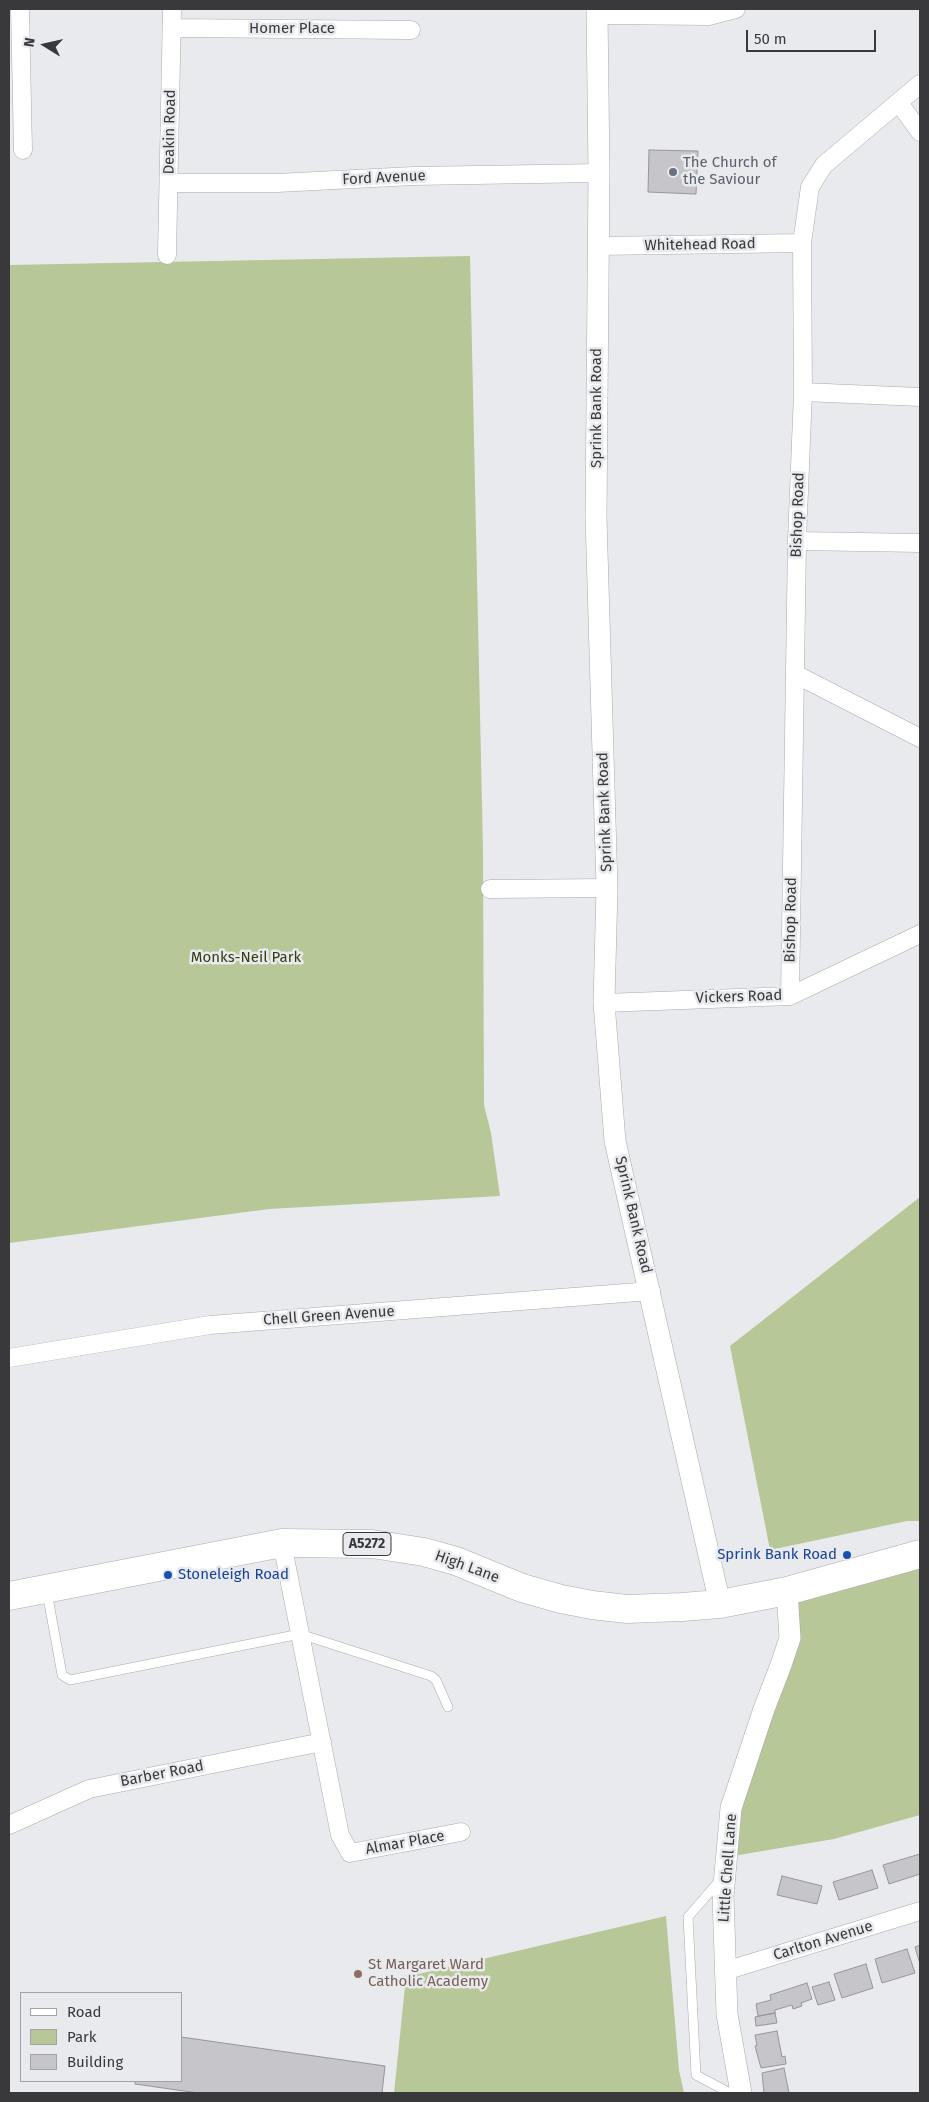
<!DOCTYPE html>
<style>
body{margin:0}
#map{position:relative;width:929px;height:2102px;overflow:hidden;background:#e9eaee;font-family:"Fira Sans",sans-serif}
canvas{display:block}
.frame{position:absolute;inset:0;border:10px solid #39393b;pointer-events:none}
.legend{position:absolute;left:20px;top:1992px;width:162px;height:90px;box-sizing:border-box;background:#e9eaee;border:1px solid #a3a3a6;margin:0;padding:6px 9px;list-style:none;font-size:15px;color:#39393b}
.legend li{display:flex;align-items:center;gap:10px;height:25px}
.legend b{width:25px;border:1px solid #a3a3a6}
.north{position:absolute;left:20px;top:20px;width:50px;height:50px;-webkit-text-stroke:4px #e9eaee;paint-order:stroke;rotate:280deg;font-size:14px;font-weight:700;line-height:20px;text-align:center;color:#39393b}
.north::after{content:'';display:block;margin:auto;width:18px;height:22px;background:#39393b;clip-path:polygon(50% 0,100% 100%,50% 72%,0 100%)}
.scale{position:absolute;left:746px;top:30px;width:130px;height:22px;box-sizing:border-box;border:2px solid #39393b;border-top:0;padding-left:6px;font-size:15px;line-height:18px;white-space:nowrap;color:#39393b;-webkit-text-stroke:4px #e9eaee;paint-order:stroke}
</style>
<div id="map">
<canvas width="929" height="2102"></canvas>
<div class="frame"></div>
<ul class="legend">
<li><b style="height:6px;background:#fff"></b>Road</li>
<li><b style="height:14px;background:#b7c797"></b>Park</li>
<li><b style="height:14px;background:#c5c5ca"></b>Building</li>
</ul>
<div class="north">N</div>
<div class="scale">50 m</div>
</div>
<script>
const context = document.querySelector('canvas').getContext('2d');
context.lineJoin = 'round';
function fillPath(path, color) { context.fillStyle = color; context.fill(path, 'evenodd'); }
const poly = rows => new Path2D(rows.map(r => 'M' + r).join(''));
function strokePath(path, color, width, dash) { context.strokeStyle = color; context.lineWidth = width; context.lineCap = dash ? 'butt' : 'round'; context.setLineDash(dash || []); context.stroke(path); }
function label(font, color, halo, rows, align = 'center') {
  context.font = font + ' "Fira Sans",sans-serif'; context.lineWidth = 5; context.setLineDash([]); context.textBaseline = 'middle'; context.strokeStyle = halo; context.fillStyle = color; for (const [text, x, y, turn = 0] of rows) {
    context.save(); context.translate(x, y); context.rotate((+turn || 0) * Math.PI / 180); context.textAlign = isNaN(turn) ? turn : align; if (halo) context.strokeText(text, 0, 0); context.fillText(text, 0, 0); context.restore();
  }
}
const green = poly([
 [470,256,483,850,484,1105,491,1133,500,1196,269,1209,9,1243,9,265],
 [920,1197,920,1521,907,1521,770,1550,730,1346],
 [920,1554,920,1815,834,1839,727,1857,781,1665,787,1591],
 [666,1916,679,2070,684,2093,394,2093,406,1977]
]);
const building = poly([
 [649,150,698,151,696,194,648,192,649,150],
 [920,1854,920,1874,889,1884,883,1865,920,1854],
 [872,1870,878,1888,839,1900,833,1882,872,1870],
 [782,1876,822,1886,817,1904,777,1895,782,1876],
 [920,1945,920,1964,915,1947,920,1945],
 [907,1949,915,1973,882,1983,875,1959,907,1949],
 [866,1964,873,1988,842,1998,834,1974,866,1964],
 [829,1982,835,2000,818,2005,812,1987,829,1982],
 [807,1983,812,1999,801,2003,802,2006,793,2009,792,2005,775,2010,775,2013,758,2016,756,2004,771,2000,770,1995,807,1983],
 [775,2013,777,2023,756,2026,755,2017,775,2013],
 [777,2031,782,2057,785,2056,786,2064,761,2068,755,2046,757,2045,755,2035,777,2031],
 [181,2037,385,2066,382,2093,198,2093,135,2084,135,2081,181,2081,181,2037],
 [784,2068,789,2093,764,2093,762,2073,784,2068]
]);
const service = poly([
 [47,1592,61,1669,62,1675,70,1680,300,1634,431,1676,436,1680,448,1707],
 [721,1879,688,1917,696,2075,730,2093]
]);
const minor = poly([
 [20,9,23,150],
 [597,15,709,16,736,9],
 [173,28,411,30],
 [899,103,920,132],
 [169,183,277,183,413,176,599,173],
 [598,246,802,243],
 [167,255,172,9],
 [803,392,920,397],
 [797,541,920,543],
 [795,674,920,738],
 [490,889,607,888],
 [790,996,797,541,803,392,802,243,810,187,824,165,920,84],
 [604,1003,790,996,920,934],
 [9,1358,210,1325,651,1291],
 [282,1543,340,1835,350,1853,461,1832],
 [9,1825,89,1789,322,1742],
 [725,1971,920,1911]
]);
const tertiary = poly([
 [597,9,599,173,596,517,607,888,604,1003,615,1141,720,1604],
 [741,2093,727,2014,723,1896,731,1808,764,1709,781,1665,790,1638,787,1591]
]);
const primary = poly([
 [9,1596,282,1543,372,1544,424,1552,456,1561,522,1588,561,1599,592,1605,627,1609,682,1607,720,1604,787,1591,920,1554]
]);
const markers = [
 [673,172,5,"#6b7280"],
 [847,1555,5,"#1a4fb4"],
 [168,1575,5,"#1a4fb4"],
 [358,1974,5,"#8d6e63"]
];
const shields = [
 [367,1544,48]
];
const shieldNames = [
 ["A5272",367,1544]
];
const streetNames = [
 ["Homer Place",292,29],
 ["Deakin Road",170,132,-89],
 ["Ford Avenue",384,178,-3],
 ["Whitehead Road",700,245,-1],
 ["Sprink Bank Road",597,408,-90],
 ["Bishop Road",798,515,-88],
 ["Sprink Bank Road",605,812,-92],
 ["Bishop Road",791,920,-89],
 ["Vickers Road",739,997,-2],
 ["Sprink Bank Road",633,1215,77],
 ["Chell Green Avenue",329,1316,-4],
 ["High Lane",467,1567,20],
 ["Barber Road",162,1774,-11],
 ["Almar Place",405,1843,-10],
 ["Little Chell Lane",728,1868,-86],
 ["Carlton Avenue",823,1941,-17]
];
const worshipNames = [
 ["The Church of",683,163],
 ["the Saviour",683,180]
];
const parkNames = [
 ["Monks-Neil Park",246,958]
];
const transitNames = [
 ["Sprink Bank Road",837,1555],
 ["Stoneleigh Road",178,1575,"left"]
];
const educationNames = [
 ["St Margaret Ward",368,1965],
 ["Catholic Academy",368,1982]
];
fillPath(green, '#b7c797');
fillPath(building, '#c5c5ca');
strokePath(building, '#95959a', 1);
strokePath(service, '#a8a9ad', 10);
strokePath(minor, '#a8a9ad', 19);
strokePath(tertiary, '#a8a9ad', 22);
strokePath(primary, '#a8a9ad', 29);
strokePath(service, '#fff', 9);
strokePath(minor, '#fff', 18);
strokePath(tertiary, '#fff', 21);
strokePath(primary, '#fff', 28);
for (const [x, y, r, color] of markers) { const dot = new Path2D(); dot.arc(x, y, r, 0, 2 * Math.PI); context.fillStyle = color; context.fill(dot); strokePath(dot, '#e9eaee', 2); }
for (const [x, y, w] of shields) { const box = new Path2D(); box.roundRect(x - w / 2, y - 11.5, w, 23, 4); context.fillStyle = '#e9eaee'; context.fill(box); strokePath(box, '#39393b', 1); }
label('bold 14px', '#39393b', null, shieldNames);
label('15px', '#39393b', '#e9eaee', streetNames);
label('15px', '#5b616d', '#e9eaee', worshipNames, 'left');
label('15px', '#313e0f', '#e9eaee', parkNames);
label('15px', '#164399', '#e9eaee', transitNames, 'right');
label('15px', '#785e54', '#e9eaee', educationNames, 'left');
</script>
